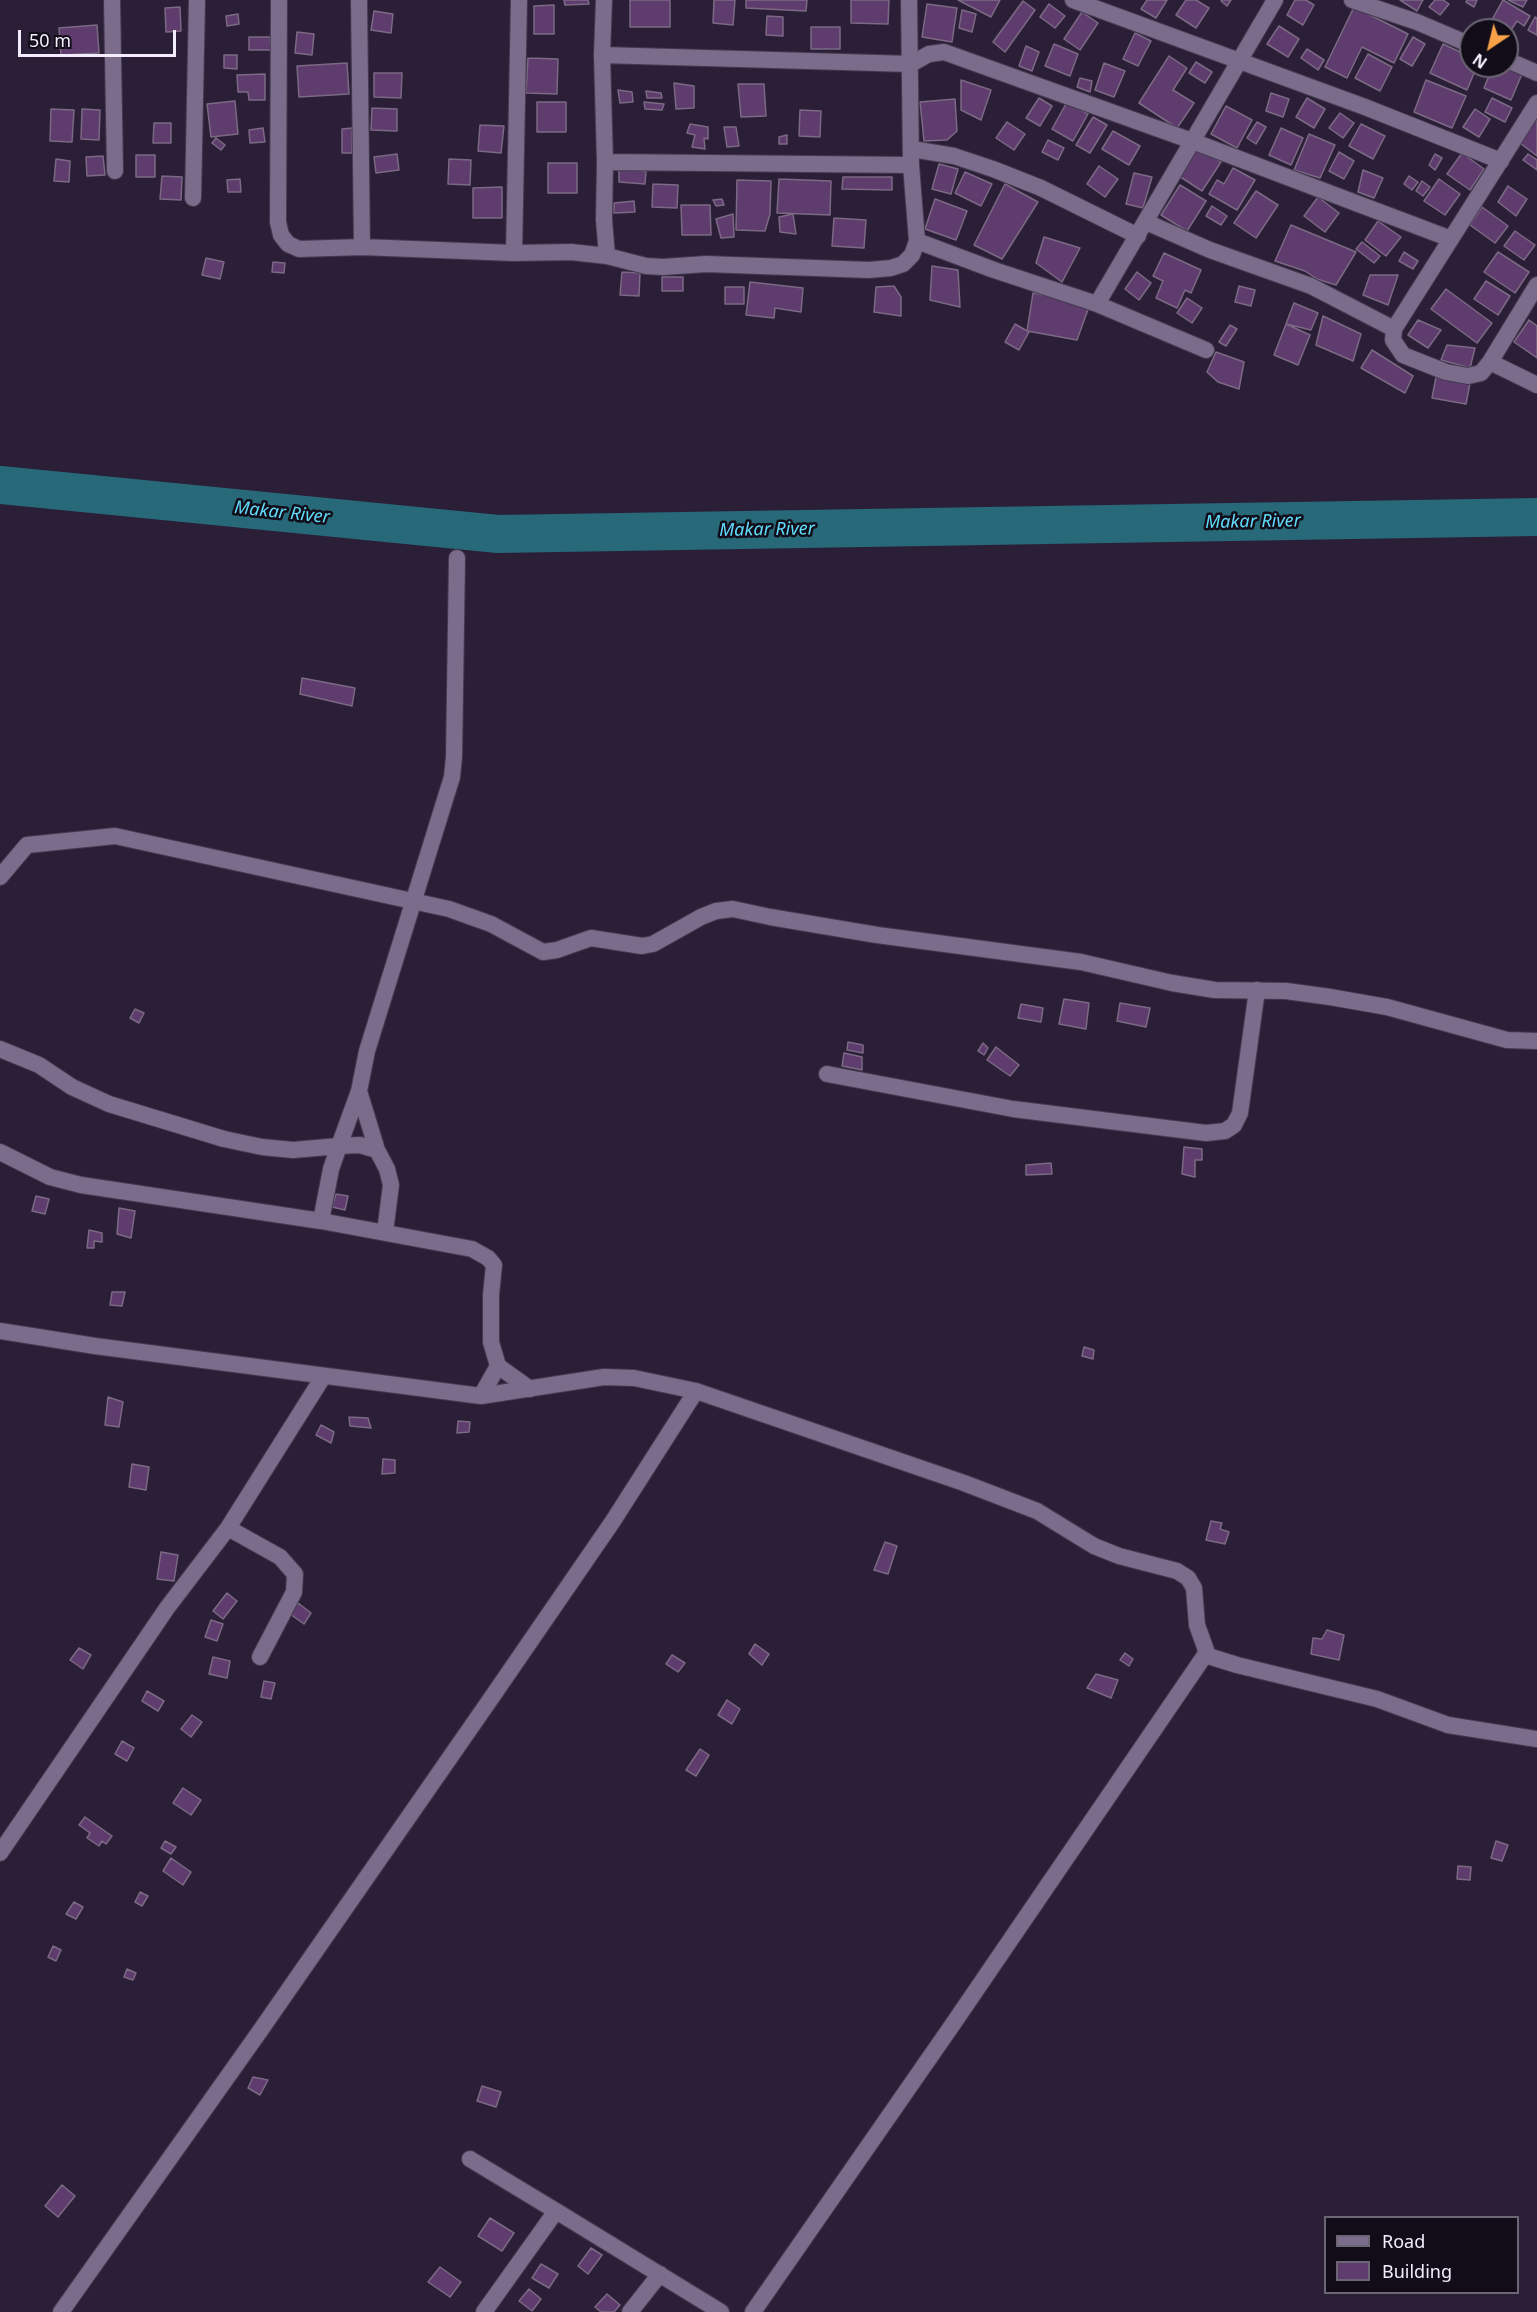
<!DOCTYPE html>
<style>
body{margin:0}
#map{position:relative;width:1537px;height:2312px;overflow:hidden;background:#2b1f38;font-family:"Noto Sans",sans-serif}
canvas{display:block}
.legend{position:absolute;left:1324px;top:2216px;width:195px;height:78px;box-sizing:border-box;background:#110c17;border:2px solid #6b6673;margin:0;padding:8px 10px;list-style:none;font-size:18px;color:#f3ecfc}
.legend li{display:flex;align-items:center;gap:12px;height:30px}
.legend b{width:30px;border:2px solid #6b6673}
.north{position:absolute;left:1459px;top:18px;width:60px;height:60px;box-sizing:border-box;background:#110c17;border:2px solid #6b6673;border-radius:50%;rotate:215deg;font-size:16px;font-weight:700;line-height:24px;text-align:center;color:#f3ecfc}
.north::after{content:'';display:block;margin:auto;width:21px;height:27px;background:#f7a149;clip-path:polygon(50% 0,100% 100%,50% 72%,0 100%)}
.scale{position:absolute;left:18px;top:30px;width:158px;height:27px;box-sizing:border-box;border:3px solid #f3ecfc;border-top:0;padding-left:8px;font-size:18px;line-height:21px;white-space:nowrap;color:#f3ecfc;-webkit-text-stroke:4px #110c17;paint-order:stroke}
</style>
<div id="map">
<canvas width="1537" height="2312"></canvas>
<ul class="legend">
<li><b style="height:8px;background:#7a6c8a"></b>Road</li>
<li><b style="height:16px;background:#5e3c6d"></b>Building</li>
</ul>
<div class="north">N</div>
<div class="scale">50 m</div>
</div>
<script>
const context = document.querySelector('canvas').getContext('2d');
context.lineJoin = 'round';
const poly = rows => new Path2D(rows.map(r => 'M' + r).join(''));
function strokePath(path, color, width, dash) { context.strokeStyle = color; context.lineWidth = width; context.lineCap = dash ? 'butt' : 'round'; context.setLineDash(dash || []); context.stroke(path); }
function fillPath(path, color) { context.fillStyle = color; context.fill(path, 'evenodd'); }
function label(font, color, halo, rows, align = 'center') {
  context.font = font + ' "Noto Sans",sans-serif'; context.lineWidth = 5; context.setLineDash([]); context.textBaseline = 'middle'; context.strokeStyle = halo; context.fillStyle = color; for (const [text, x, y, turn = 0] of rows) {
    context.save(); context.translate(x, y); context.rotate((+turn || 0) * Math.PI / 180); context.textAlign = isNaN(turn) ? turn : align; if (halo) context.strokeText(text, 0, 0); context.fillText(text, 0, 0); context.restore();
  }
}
const river = poly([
 [0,485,498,534,1537,517]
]);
const building = poly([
 [564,0,588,0,589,4,565,5,564,0],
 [630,0,670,0,670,27,630,27,630,0],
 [714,0,735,0,733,25,713,23,714,0],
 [746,0,807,0,806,11,746,8,746,0],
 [851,0,889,0,888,24,851,23,851,0],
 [958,0,1000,0,991,17,958,0],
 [1147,0,1167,0,1156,18,1141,9,1147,0],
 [1186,0,1196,0,1209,8,1196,28,1176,15,1186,0],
 [1222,0,1231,0,1227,6,1221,1,1222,0],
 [1295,0,1306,0,1314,5,1303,25,1287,15,1295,0],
 [1400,0,1423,0,1417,11,1400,0],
 [1435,0,1443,0,1449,4,1440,15,1429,7,1435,0],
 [1467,0,1477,0,1474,7,1466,2,1467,0],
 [1503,0,1530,16,1524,26,1517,21,1507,36,1507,30,1497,30,1489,25,1503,0],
 [1508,0,1527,0,1523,7,1508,0],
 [1023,1,1035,10,1005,52,993,42,1023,1],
 [927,4,957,8,952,42,922,37,927,4],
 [1049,4,1065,16,1055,28,1040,17,1049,4],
 [554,5,554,34,534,34,534,6,554,5],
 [180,7,181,31,166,32,165,8,180,7],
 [1354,7,1408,34,1394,63,1362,47,1347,78,1325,67,1354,7],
 [962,10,976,14,972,32,959,28,962,10],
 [374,11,393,14,391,33,371,30,374,11],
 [1082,12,1098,23,1080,50,1064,39,1082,12],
 [238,14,239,24,227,26,226,16,238,14],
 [767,16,783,17,783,36,766,35,767,16],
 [1535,17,1537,18,1537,35,1528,30,1535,17],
 [97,25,99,53,61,55,59,28,97,25],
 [1279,26,1299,39,1288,57,1267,44,1279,26],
 [811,27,840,27,840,49,811,49,811,27],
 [297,32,314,34,312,55,295,53,297,32],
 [1135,33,1151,41,1138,66,1123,59,1135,33],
 [249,37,270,37,271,50,249,50,249,37],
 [1413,37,1425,44,1412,66,1400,59,1413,37],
 [1054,44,1078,54,1070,76,1045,66,1054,44],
 [1443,44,1471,57,1471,66,1477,66,1467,90,1430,73,1443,44],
 [1026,46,1039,52,1032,71,1019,66,1026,46],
 [1307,49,1324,60,1318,70,1301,58,1307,49],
 [1368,54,1392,67,1380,91,1355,78,1368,54],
 [224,55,237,55,237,69,224,68,224,55],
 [1169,56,1187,68,1173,90,1194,103,1177,128,1139,103,1169,56],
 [528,58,558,59,557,94,526,93,528,58],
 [1196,62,1212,72,1205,83,1189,73,1196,62],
 [347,63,349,94,299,97,297,66,347,63],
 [1104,63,1125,71,1114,97,1095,90,1104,63],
 [1493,66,1503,66,1522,74,1511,100,1484,88,1493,66],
 [374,73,402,73,401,98,374,97,374,73],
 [265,74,265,100,249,100,248,92,238,92,237,75,265,74],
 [1080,78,1092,81,1090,92,1077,87,1080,78],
 [961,80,991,90,981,120,961,110,961,80],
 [1426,80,1466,96,1452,128,1414,112,1426,80],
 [674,83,694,86,694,108,676,109,674,83],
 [738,84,764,84,766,116,741,117,738,84],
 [618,90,632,92,633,102,620,103,618,90],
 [646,91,661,93,662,98,647,98,646,91],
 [1271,93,1289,99,1283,117,1266,111,1271,93],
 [1039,98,1052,106,1040,126,1026,118,1039,98],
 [1307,98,1325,109,1314,128,1296,117,1307,98],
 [1492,98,1512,108,1505,122,1485,112,1492,98],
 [955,99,957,131,947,140,924,141,920,102,955,99],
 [235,101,238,134,211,137,207,104,235,101],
 [537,102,566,102,566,132,537,132,537,102],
 [644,102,664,104,662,110,645,109,644,102],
 [1067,102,1088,114,1073,141,1052,129,1067,102],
 [1226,106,1252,120,1237,148,1211,134,1226,106],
 [372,108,397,109,397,131,371,130,372,108],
 [51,109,74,110,72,142,50,141,51,109],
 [82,109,100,110,99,140,81,139,82,109],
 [1475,109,1490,119,1479,137,1463,127,1475,109],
 [800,110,821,111,820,137,799,136,800,110],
 [1340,113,1354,123,1343,138,1329,128,1340,113],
 [1093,117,1107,125,1090,153,1076,145,1093,117],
 [1535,119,1537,120,1537,156,1520,143,1535,119],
 [1007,122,1025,134,1014,150,996,138,1007,122],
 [1257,122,1266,127,1256,144,1247,138,1257,122],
 [154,123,171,123,171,143,153,143,154,123],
 [690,124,708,127,708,139,704,138,705,149,692,147,695,135,687,133,690,124],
 [1361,124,1385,136,1373,159,1349,146,1361,124],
 [480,125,504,126,501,153,478,151,480,125],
 [724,127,736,127,739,146,727,147,724,127],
 [263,128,265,142,250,143,249,130,263,128],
 [352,128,352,153,342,153,342,129,352,128],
 [1281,128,1303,138,1291,165,1269,155,1281,128],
 [1113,131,1140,146,1129,165,1102,149,1113,131],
 [1309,134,1335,145,1320,178,1294,170,1309,134],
 [787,135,787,144,779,144,779,137,787,135],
 [216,138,225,145,221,150,212,143,216,138],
 [1048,140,1064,148,1058,160,1042,152,1048,140],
 [1197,147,1221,162,1202,191,1179,176,1197,147],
 [1339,152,1354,161,1344,179,1329,171,1339,152],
 [1462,153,1484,169,1470,190,1447,174,1462,153],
 [397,154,399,170,376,173,374,157,397,154],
 [1435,154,1442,158,1435,170,1429,165,1435,154],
 [1528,154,1537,160,1537,170,1523,160,1528,154],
 [136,155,155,155,155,177,136,177,136,155],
 [103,156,105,175,87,176,86,157,103,156],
 [56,159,70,161,69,182,54,181,56,159],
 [449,159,471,160,470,185,448,184,449,159],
 [548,163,577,163,577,193,548,193,548,163],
 [939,164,958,169,951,194,932,189,939,164],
 [1099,166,1118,179,1105,197,1087,184,1099,166],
 [1233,168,1255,180,1237,210,1209,194,1217,180,1224,184,1233,168],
 [619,169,646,171,645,184,619,182,619,169],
 [1363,170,1383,178,1374,198,1358,192,1363,170],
 [965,172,992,184,981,206,955,193,965,172],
 [1134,173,1152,177,1143,208,1126,204,1134,173],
 [162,176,182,177,181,200,160,199,162,176],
 [1409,176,1418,182,1412,190,1404,184,1409,176],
 [843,177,892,177,892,190,842,189,843,177],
 [240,179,241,192,228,192,227,180,240,179],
 [779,179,831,181,830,215,777,213,779,179],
 [1439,179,1460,194,1445,215,1424,201,1439,179],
 [737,180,771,181,770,214,765,231,736,230,737,180],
 [1422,181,1430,187,1423,196,1416,191,1422,181],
 [653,184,678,185,677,208,652,207,653,184],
 [1005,184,1038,202,1002,259,974,245,1005,184],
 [1180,185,1206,201,1187,231,1161,215,1180,185],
 [1508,186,1527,199,1516,216,1498,202,1508,186],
 [502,187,502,218,473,218,473,188,502,187],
 [1256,191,1278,205,1256,238,1234,223,1256,191],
 [1318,197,1339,213,1325,232,1304,216,1318,197],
 [722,199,724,205,716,206,713,200,722,199],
 [935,199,967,211,956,240,925,229,935,199],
 [634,201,635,212,614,213,614,203,634,201],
 [681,205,710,205,711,235,682,235,681,205],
 [1212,206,1227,216,1221,225,1206,216,1212,206],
 [1482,207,1508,226,1495,243,1470,225,1482,207],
 [733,214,734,237,721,238,716,219,733,214],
 [793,214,796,234,780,232,779,217,793,214],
 [834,218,866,220,864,248,832,246,834,218],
 [1378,221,1401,237,1386,256,1365,240,1378,221],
 [1291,225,1356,252,1336,285,1317,279,1305,271,1275,261,1291,225],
 [1515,231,1535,245,1524,260,1504,246,1515,231],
 [1044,237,1080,248,1062,282,1036,263,1044,237],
 [1362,242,1380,256,1374,263,1356,249,1362,242],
 [1404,252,1418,261,1413,269,1399,261,1404,252],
 [1498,252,1529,272,1515,293,1484,272,1498,252],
 [1164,253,1201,270,1191,293,1185,290,1177,308,1156,298,1163,281,1153,276,1164,253],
 [206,258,224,262,220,279,202,275,206,258],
 [273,262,285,263,284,273,272,272,273,262],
 [932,266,958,270,960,307,930,300,932,266],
 [622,272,640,273,639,296,620,295,622,272],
 [1137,272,1151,283,1139,300,1125,289,1137,272],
 [1370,275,1398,275,1388,305,1363,295,1370,275],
 [662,277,683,277,683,291,662,291,662,277],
 [1486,281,1510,296,1498,315,1474,299,1486,281],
 [750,282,803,288,801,312,775,308,774,318,746,315,750,282],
 [894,286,901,297,901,316,874,312,876,287,894,286],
 [1239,286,1255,290,1251,306,1235,302,1239,286],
 [725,287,744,287,744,304,725,304,725,287],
 [1446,289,1492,323,1477,343,1431,309,1446,289],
 [1033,293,1090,304,1077,340,1027,331,1033,293],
 [1187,298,1202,308,1192,323,1177,313,1187,298],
 [1294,303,1318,313,1311,330,1286,324,1294,303],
 [1323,316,1361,334,1353,361,1316,345,1323,316],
 [1418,320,1441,330,1428,348,1408,335,1418,320],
 [1529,320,1537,326,1537,358,1514,342,1529,320],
 [1015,324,1029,332,1019,350,1005,342,1015,324],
 [1286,324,1310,335,1298,365,1274,355,1286,324],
 [1230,325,1237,329,1226,346,1219,342,1230,325],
 [1447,345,1475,348,1470,368,1441,360,1447,345],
 [1372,350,1413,376,1405,393,1361,368,1372,350],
 [1216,352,1244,362,1239,389,1218,382,1207,372,1216,352],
 [1436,377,1470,383,1466,404,1432,398,1436,377],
 [302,678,355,688,352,706,300,694,302,678],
 [1064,999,1089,1003,1086,1029,1059,1024,1064,999],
 [1120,1003,1150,1008,1146,1027,1117,1021,1120,1003],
 [1021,1004,1043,1008,1041,1022,1018,1018,1021,1004],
 [135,1009,144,1013,139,1023,130,1018,135,1009],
 [848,1042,863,1045,863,1053,847,1050,848,1042],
 [983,1043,988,1048,984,1055,978,1051,983,1043],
 [996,1047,1019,1065,1010,1076,987,1060,996,1047],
 [844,1053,862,1057,862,1070,842,1066,844,1053],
 [1184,1147,1202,1149,1202,1160,1195,1160,1195,1177,1182,1174,1184,1147],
 [1051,1163,1052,1174,1026,1175,1026,1165,1051,1163],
 [336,1194,348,1196,345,1210,332,1207,336,1194],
 [36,1196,49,1199,45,1214,32,1211,36,1196],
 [119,1208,135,1211,131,1238,117,1234,119,1208],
 [89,1230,102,1233,102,1242,94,1241,94,1248,87,1248,89,1230],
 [112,1292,125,1292,122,1306,110,1305,112,1292],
 [1084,1347,1094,1350,1093,1359,1082,1356,1084,1347],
 [108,1397,123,1402,119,1427,105,1425,108,1397],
 [349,1417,368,1418,371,1428,350,1426,349,1417],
 [458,1421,470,1422,469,1432,457,1433,458,1421],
 [321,1425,334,1432,331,1443,316,1435,321,1425],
 [383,1459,395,1460,395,1473,382,1474,383,1459],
 [132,1464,149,1467,146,1490,129,1487,132,1464],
 [1211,1521,1222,1523,1220,1529,1229,1532,1225,1544,1206,1540,1211,1521],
 [885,1542,897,1546,888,1574,874,1570,885,1542],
 [161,1552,178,1555,174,1581,157,1579,161,1552],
 [227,1593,237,1601,223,1619,213,1611,227,1593],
 [298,1603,311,1613,304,1624,290,1614,298,1603],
 [211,1620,223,1624,217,1641,205,1637,211,1620],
 [1327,1630,1344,1635,1339,1660,1311,1654,1313,1638,1322,1639,1327,1630],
 [755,1644,769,1654,762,1665,749,1654,755,1644],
 [79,1648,91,1655,83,1669,70,1660,79,1648],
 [1125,1653,1133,1659,1129,1666,1120,1660,1125,1653],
 [672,1655,685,1663,678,1672,666,1664,672,1655],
 [213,1657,230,1661,227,1678,209,1674,213,1657],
 [1096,1674,1118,1680,1111,1698,1087,1688,1096,1674],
 [264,1681,275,1683,271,1699,261,1697,264,1681],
 [147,1691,164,1701,158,1711,142,1701,147,1691],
 [727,1700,740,1709,732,1724,718,1715,727,1700],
 [192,1715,202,1722,191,1737,181,1729,192,1715],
 [122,1741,134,1748,127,1761,115,1754,122,1741],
 [700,1749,709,1755,696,1776,686,1770,700,1749],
 [183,1788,201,1800,191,1815,173,1803,183,1788],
 [85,1817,112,1836,106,1844,102,1841,99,1846,87,1838,90,1833,79,1825,85,1817],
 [165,1841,176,1847,171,1854,161,1848,165,1841],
 [1496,1841,1508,1845,1502,1861,1491,1858,1496,1841],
 [171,1858,191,1872,183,1885,163,1871,171,1858],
 [1458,1866,1471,1867,1470,1880,1457,1879,1458,1866],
 [140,1892,148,1896,142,1906,135,1902,140,1892],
 [74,1902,83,1907,76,1919,66,1914,74,1902],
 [53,1946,61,1950,56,1961,48,1957,53,1946],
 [127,1969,136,1973,133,1980,124,1977,127,1969],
 [253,2077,268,2080,260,2095,248,2088,253,2077],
 [482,2086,501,2092,496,2107,477,2101,482,2086],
 [62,2185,75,2196,58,2217,45,2206,62,2185],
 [490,2218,514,2233,502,2251,478,2236,490,2218],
 [591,2248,602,2255,588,2274,578,2266,591,2248],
 [541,2264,558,2274,549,2288,532,2278,541,2264],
 [440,2267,461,2282,450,2297,428,2282,440,2267],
 [529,2289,541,2299,532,2311,519,2301,529,2289],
 [607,2294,620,2305,614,2312,601,2312,595,2307,607,2294]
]);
const minor = poly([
 [112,0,115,171],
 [279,0,278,222,281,235,288,244,299,249,362,247,514,253],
 [359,0,362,247],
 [519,0,514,253,571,252,607,256],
 [604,0,602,55,605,162,604,220,607,256,646,266,663,267,706,264,869,270,891,268,903,264,912,255,917,241,911,165,909,0],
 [1073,0,1365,107,1501,161],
 [1352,0,1417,22,1471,45],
 [602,55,911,64,929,54,944,52,1192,141,1451,239],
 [1507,60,1537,73],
 [912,149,954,156,993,169,1041,188,1138,236],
 [605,162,911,165],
 [193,198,197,0],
 [1146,222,1210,250,1311,286,1394,329,1537,103],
 [917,241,994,270,1097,304],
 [1394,329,1393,340,1403,355,1446,372,1468,376,1481,373,1490,362,1537,285],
 [1206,350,1097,304,1275,0],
 [1490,362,1537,385],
 [0,877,27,845,115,836,449,909,491,924,543,952,557,950,591,938,642,946,653,944,701,917,716,911,733,909,770,917,877,935,1081,962,1172,983,1215,990,1286,991,1330,997,1387,1007,1507,1040,1537,1041],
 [0,1049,39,1065,72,1087,109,1104,224,1139,262,1147,293,1150,339,1146,359,1091,367,1051,452,777,454,757,457,558],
 [827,1074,1013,1109,1206,1133,1225,1131,1234,1125,1240,1113,1257,990],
 [359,1091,377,1150],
 [0,1152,50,1177,81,1185,321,1221,472,1249,488,1258,494,1265,491,1295,491,1342,498,1366,530,1389],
 [321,1221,331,1169,339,1146,360,1145,377,1150,387,1169,391,1185,385,1232],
 [0,1331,95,1346,481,1396,604,1377,634,1378,696,1391,964,1483,1037,1511,1094,1546,1119,1556,1177,1571,1188,1578,1194,1588,1197,1625,1206,1650,1205,1655,953,2024,753,2312],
 [481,1396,498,1366],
 [228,1528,280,1557,295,1574,294,1592,260,1657],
 [1205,1655,1237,1665,1377,1699,1448,1725,1537,1739],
 [0,1853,167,1608,228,1528,323,1377],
 [470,2159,556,2211],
 [61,2312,260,2031,492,1697,613,1521,696,1391],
 [484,2312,556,2211,721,2312],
 [630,2312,660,2274]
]);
const waterNames = [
 ["Makar River",282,513,6],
 ["Makar River",1253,522,-1],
 ["Makar River",767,530,-1]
];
strokePath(river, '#276879', 38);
fillPath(building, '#5e3c6d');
strokePath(building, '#7c6984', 1.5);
strokePath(minor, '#443a50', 18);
strokePath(minor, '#7a6c8a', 16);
label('italic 18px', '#60dbfb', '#110c17', waterNames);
</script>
